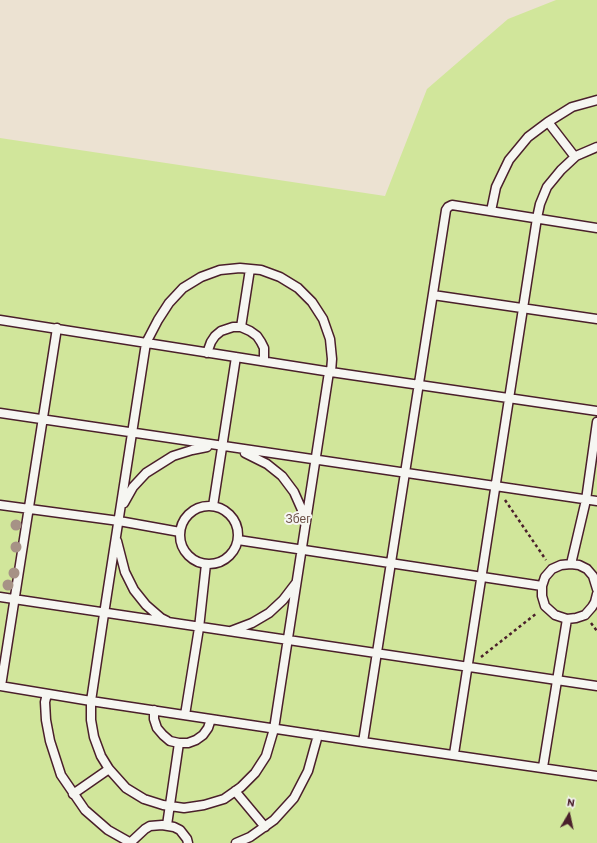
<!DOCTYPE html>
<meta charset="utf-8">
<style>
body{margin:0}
#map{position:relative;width:597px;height:843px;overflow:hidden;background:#ece2d2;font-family:Itim,sans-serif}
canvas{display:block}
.north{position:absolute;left:549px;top:795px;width:40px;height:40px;-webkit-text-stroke:3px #f6f6f2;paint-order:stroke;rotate:9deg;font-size:11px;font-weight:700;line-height:16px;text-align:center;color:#4a1f2b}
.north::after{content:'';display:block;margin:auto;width:14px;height:18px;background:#4a1f2b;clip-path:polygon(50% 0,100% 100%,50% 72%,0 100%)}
</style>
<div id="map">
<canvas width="597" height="843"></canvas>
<div class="north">N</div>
</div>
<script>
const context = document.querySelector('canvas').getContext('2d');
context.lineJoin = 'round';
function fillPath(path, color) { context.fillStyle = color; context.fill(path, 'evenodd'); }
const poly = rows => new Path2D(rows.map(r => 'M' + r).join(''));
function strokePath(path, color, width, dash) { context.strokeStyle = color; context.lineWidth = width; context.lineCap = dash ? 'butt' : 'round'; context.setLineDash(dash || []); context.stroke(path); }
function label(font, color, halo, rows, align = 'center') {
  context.font = font + ' Itim,sans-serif'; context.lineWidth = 4; context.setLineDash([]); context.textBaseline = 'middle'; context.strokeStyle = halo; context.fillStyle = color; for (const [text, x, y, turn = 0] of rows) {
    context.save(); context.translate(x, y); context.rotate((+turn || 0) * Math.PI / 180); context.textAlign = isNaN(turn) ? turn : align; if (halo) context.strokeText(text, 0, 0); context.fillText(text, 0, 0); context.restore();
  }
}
const green = poly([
 [556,0,597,0,597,843,0,843,0,138,385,196,427,89,508,19]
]);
const path = poly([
 [505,500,546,560],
 [591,623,597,631],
 [481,657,537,613]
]);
const service = poly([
 [548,122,575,157],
 [491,211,496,187,509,160,528,137,548,122,572,107,597,100],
 [597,228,452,205,448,207,446,210,363,742,597,776],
 [433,295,597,319],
 [0,320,331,372,597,411],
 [241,327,250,269],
 [207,353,211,342,215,336,221,331,233,327,241,327,250,331,257,336,261,342,264,348,264,361],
 [329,372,274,729,266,756,255,773,241,787,224,799,204,805,184,808,163,805,144,799,126,788,109,769,101,756,94,737,91,720,91,701,104,614,146,343,158,320,169,303,183,288,201,277,220,270,240,268,261,270,280,277,298,288,312,302,323,319,330,339,332,359,331,372],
 [0,413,597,501],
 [245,453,267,464,282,476,294,492,302,510,304,519],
 [124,503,133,487,146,473,173,456,192,450,207,447],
 [0,505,119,521,180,532],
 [213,506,236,357],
 '180 535a29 29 0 1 1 58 0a29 29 0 1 1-58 0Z',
 [238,540,542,586],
 [117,541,125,572,134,590,146,605,161,618,167,621],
 [571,564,586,500,597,422],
 [597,589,593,576,587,569,579,565,571,564,561,565,552,569,545,577,542,586,542,596,545,606,555,615,567,619,576,618,585,615,592,607,595,602,597,594],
 [0,597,597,686],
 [231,631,252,623,269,613,283,600,296,583],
 [0,686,91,701,363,742],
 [1,686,57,328],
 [47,694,45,702,46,720,50,741,61,775,85,810,108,830,131,843],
 [154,710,154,719,157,728,163,735,170,741,179,743,188,743,196,740,203,735,208,728,211,719],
 [185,715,199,628,206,564],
 [454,754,537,218,540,204,547,187,561,170,576,156,597,147],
 [543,767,567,619],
 [235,791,265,827],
 [73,794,109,769],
 [167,825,179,743],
 [130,843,145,829,150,826,162,825,174,827,180,830,187,839,188,843],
 [236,843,250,837,274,820,294,798,308,771,318,735]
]);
const trees = [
 [16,525],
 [16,547],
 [14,573],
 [8,585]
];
const parkNames = [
 ["Збег",298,520]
];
fillPath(green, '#d1e69b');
strokePath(service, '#4a1f2b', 11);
strokePath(path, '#4a1f2b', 2.5, [3, 3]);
strokePath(service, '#f6f6f2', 8);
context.fillStyle = '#a69286';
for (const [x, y] of trees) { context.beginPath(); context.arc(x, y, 5.5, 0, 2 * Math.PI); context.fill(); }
label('12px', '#6c5147', '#f6f6f2', parkNames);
</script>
